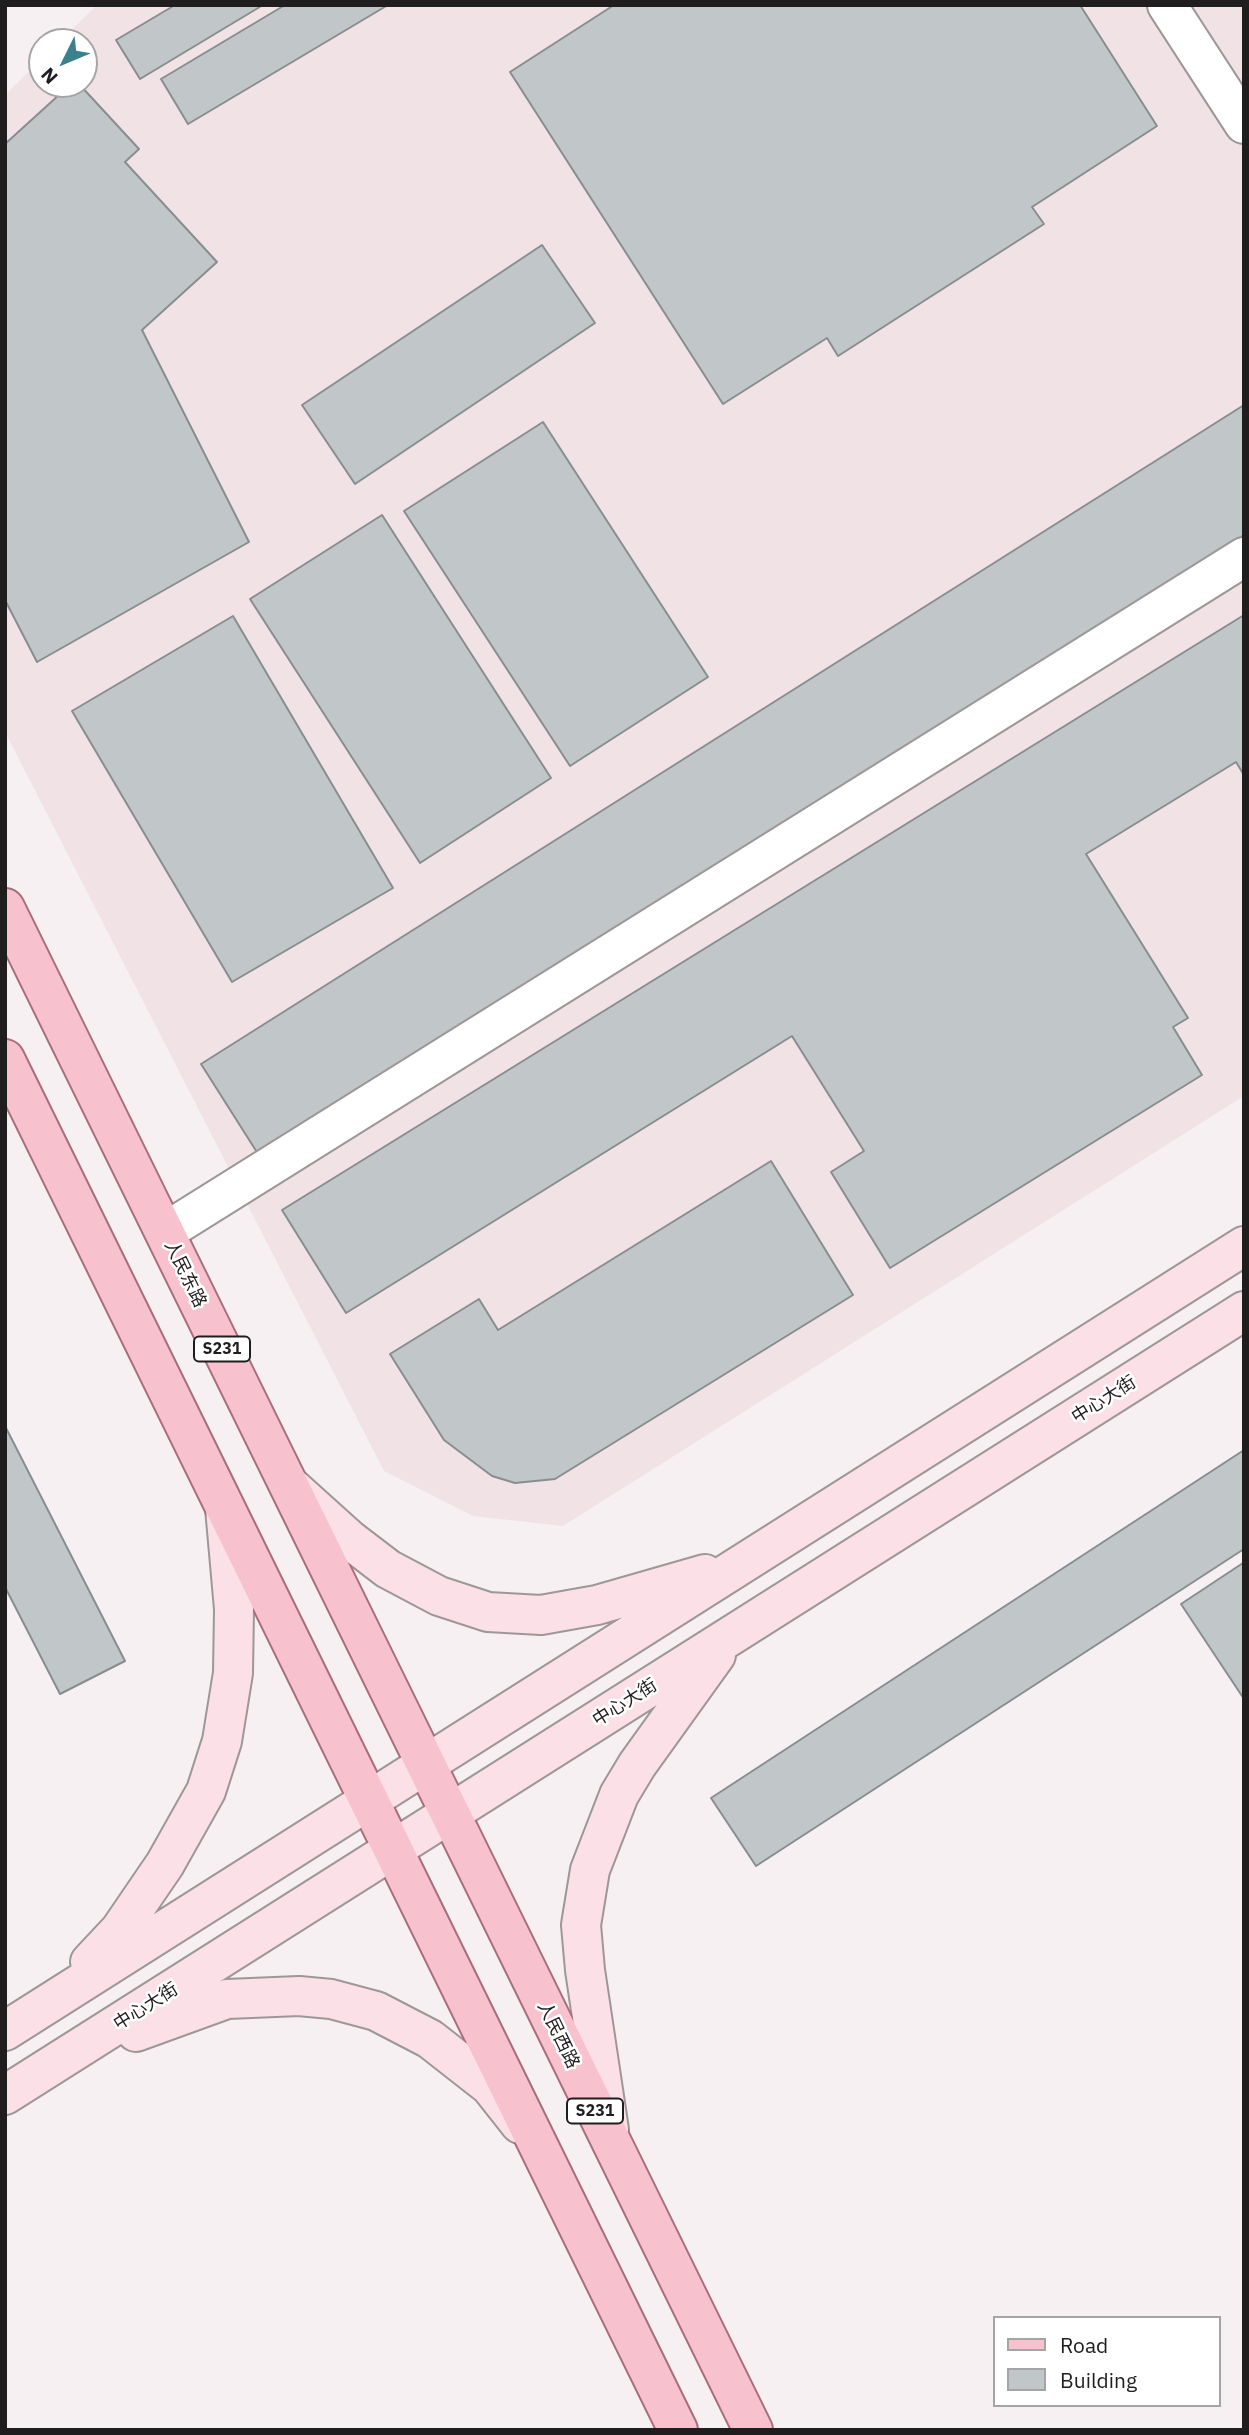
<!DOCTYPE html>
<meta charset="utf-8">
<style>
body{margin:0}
#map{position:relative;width:1249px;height:2435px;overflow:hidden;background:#f7f0f2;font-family:"IBM Plex Sans",sans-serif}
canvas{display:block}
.frame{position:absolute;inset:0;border:7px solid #201d1e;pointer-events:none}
.legend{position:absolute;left:993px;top:2316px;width:228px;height:91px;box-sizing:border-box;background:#fff;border:2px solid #a6a5a5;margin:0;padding:9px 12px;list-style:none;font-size:21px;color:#201d1e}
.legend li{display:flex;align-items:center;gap:14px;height:35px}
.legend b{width:35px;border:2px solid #a6a5a5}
.north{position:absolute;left:28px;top:28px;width:70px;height:70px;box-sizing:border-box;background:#fff;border:2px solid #a6a5a5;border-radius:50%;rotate:227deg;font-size:19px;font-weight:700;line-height:28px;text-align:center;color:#201d1e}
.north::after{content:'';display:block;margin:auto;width:24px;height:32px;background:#3b808e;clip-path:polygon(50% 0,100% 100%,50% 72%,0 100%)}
</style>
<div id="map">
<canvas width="1249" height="2435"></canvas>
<div class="frame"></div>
<ul class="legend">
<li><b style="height:9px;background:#f7c2ce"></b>Road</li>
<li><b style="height:19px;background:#c1c7c8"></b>Building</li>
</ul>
<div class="north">N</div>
</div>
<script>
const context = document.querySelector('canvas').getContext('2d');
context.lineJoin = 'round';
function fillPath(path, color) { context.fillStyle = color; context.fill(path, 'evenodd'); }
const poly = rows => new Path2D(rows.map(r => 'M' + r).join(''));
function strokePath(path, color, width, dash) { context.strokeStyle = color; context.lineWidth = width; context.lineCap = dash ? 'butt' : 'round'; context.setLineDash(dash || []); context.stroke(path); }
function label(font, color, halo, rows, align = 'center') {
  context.font = font + ' "IBM Plex Sans","Noto Sans SC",sans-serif'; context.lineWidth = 5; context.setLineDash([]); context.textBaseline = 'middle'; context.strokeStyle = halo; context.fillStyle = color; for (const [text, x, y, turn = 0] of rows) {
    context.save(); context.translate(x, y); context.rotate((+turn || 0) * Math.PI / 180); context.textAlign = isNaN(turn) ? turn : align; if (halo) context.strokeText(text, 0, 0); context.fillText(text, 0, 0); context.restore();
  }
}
const built = poly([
 [97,5,1244,5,1244,1096,563,1526,473,1516,384,1471,5,732,5,95,42,59,42,84,84,84,84,42,59,42]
]);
const building = poly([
 [175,5,263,5,140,79,116,40,175,5],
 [285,5,388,5,188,124,161,79,285,5],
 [614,5,1080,5,1157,126,1032,207,1044,224,838,356,827,338,723,404,510,72,614,5],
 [71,84,79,84,139,149,125,162,217,262,142,330,249,542,37,662,5,600,5,144,71,84],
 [542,245,595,323,355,484,302,405,542,245],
 [1244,405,1244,535,260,1157,201,1064,1244,405],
 [543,422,708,677,570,766,404,511,543,422],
 [382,515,551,778,420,863,250,599,382,515],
 [1244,615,1244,775,1236,762,1086,854,1188,1018,1173,1027,1202,1075,890,1268,831,1172,864,1151,792,1036,346,1313,282,1210,1244,615],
 [233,616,393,888,232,982,72,711,233,616],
 [771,1161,853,1295,555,1479,515,1483,492,1476,444,1440,390,1354,479,1299,498,1330,771,1161],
 [5,1426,125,1661,60,1694,5,1587,5,1426],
 [1244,1450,1244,1549,756,1866,711,1798,1244,1450],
 [1243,1563,1244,1565,1244,1699,1181,1604,1243,1563]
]);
const minor = poly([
 [1167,5,1244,124],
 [165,1232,1244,557]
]);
const secondary = poly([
 [289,1485,350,1540,388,1569,439,1596,488,1612,541,1615,597,1605,705,1574],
 [90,1962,120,1930,165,1864,206,1791,222,1741,233,1673,234,1609,225,1508],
 [5,2031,1244,1246],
 [136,2032,227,1999,299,1996,331,1999,376,2011,430,2039,490,2086,520,2124],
 [5,2095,1244,1311],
 [609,2130,585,1970,581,1925,590,1870,619,1795,637,1765,716,1655]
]);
const primary = poly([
 [5,908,753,2430],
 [5,1059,678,2430]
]);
const shields = [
 [222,1349,56],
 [595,2111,56]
];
const shieldNames = [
 ["S231",222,1349],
 ["S231",595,2111]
];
const streetNames = [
 ["人民东路",185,1274,64],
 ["中心大街",1104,1400,-32],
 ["中心大街",625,1703,-32],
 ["中心大街",146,2007,-32],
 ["人民西路",558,2035,64]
];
fillPath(built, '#f1e2e5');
fillPath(building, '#c1c7c8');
strokePath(building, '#888e8f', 2);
strokePath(minor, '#9d9798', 42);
strokePath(secondary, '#9d9798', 42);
strokePath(primary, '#a86e7c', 42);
strokePath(minor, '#fff', 38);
strokePath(secondary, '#fbe0e7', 38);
strokePath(primary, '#f7c2ce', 38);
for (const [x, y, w] of shields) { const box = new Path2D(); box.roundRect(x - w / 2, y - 12.5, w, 25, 5); context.fillStyle = '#fff'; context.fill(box); strokePath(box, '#201d1e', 2); }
label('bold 16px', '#201d1e', null, shieldNames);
label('18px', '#201d1e', '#fff', streetNames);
</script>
